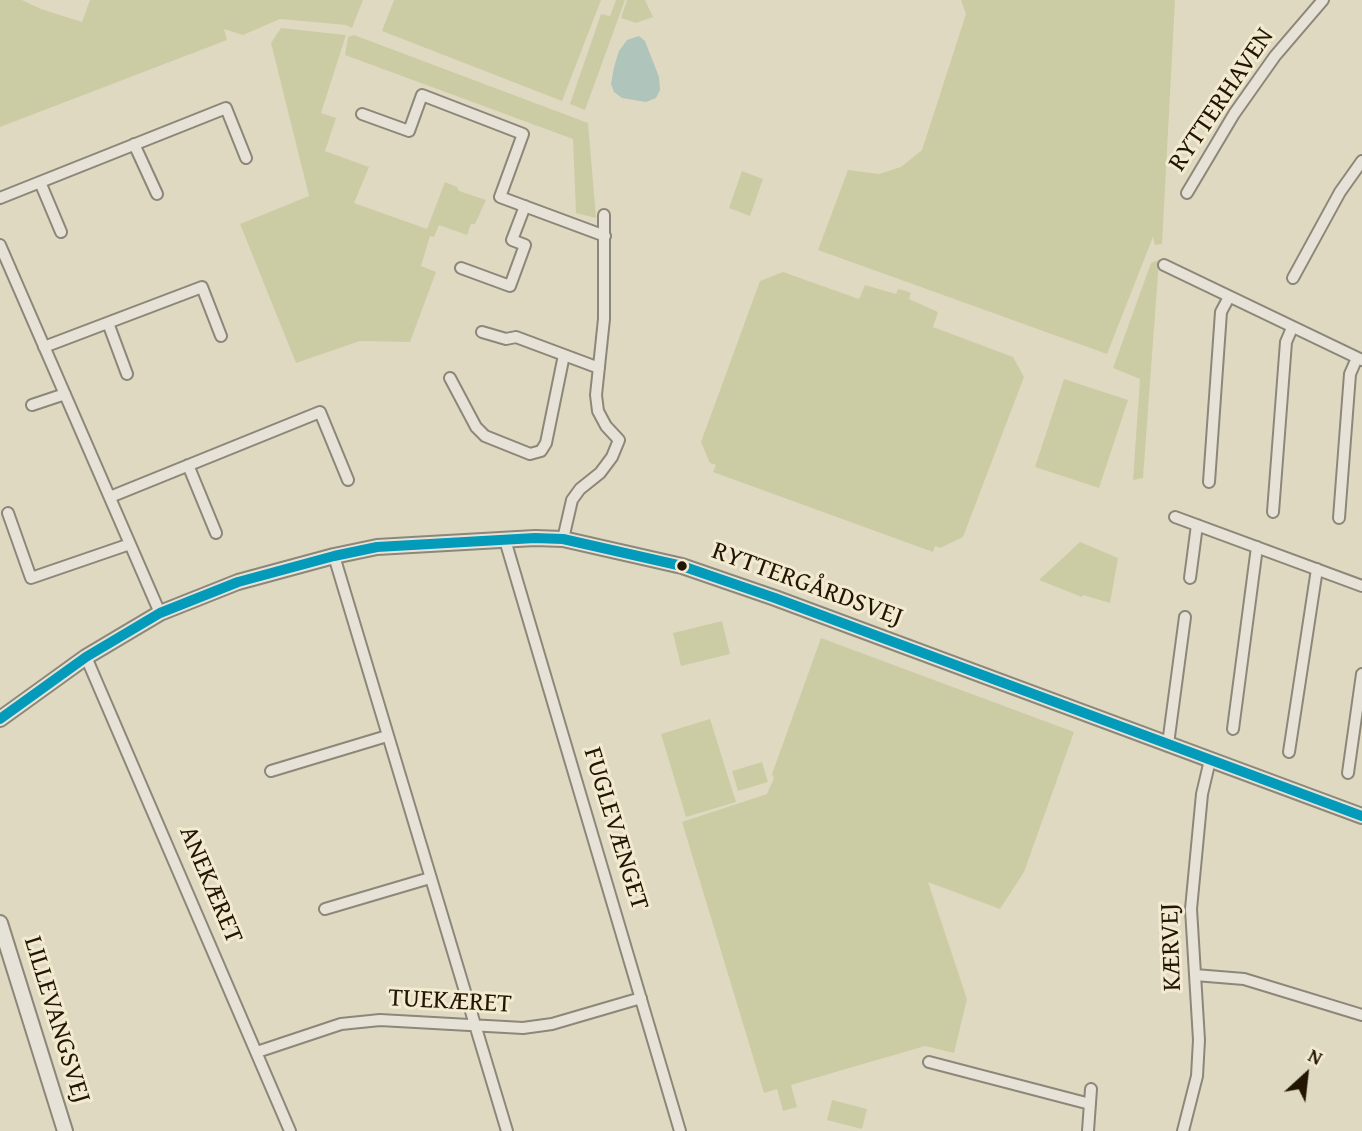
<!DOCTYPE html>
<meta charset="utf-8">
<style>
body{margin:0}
#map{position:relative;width:1362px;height:1131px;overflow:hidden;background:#dfd9c2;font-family:"Gentium Book Plus",serif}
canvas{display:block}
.north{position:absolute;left:1271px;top:1040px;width:70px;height:70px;-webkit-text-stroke:5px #f2ebd0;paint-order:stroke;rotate:27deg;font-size:19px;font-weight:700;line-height:28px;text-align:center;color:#231503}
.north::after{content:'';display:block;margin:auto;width:24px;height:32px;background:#231503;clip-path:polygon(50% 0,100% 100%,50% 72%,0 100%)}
</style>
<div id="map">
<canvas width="1362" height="1131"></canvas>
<div class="north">N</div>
</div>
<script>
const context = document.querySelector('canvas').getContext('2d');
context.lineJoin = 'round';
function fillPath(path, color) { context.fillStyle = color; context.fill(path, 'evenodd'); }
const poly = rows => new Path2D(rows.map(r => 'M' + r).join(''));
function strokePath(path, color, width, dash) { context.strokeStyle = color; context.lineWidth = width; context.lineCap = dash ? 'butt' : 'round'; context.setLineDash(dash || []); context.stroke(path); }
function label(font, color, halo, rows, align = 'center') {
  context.font = font + ' "Gentium Book Plus",serif'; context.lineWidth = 6; context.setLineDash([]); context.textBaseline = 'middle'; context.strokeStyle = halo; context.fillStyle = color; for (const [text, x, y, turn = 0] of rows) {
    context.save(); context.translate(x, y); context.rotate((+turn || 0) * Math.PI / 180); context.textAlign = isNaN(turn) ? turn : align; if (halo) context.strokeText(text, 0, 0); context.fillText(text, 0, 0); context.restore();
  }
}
const green = poly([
 [0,0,22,0,41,9,82,22,90,0,363,0,352,28,346,25,280,19,243,35,224,29,227,40,0,127],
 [394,0,601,0,562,101,382,31],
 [616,0,625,0,585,110,570,104,601,14,610,16],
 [627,0,645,0,653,17,636,23,621,18],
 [961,0,1175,0,1162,244,1155,245,1153,237,1107,354,818,250,848,170,879,174,901,167,922,150,966,14],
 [281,28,346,35,321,113,336,118,325,151,369,167,354,203,427,229,445,182,457,187,459,191,486,200,475,224,471,224,467,235,439,225,434,237,430,236,421,266,436,272,410,342,360,341,296,363,240,224,309,196,271,43],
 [354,35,588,123,596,218,576,213,573,139,345,55,348,37],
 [742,171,763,179,750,216,729,208],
 [1159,260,1143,478,1133,480,1140,379,1113,368,1151,263],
 [783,272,859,299,865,285,896,294,898,289,906,291,911,293,909,299,938,312,933,327,1013,357,1024,377,963,537,940,548,935,546,933,552,713,472,716,465,710,463,701,442,760,281],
 [1064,379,1128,400,1099,488,1035,467],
 [1080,542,1118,558,1110,603,1083,595,1082,597,1039,580],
 [722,621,730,654,681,666,673,633],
 [821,638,1074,732,1024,872,1000,909,928,882,967,999,954,1053,925,1046,791,1085,797,1107,783,1111,777,1089,764,1093,682,822,767,794,774,778,772,774],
 [710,719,736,802,686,817,661,734],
 [762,762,768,782,738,791,732,771],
 [832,1100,867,1109,862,1129,827,1120]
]);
const water = poly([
 [639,36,645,41,659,77,660,90,656,98,646,102,622,98,614,92,611,84,614,67,619,51,627,40]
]);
const minor = poly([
 [362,114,409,131,422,95,523,134,500,197,605,236],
 [134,144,157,194],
 [40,182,61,232],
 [1187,193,1234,114,1275,56,1323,0],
 [0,198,226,108,246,158],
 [0,245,160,613],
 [1164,265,1362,360],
 [461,268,510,286,525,245,512,240,525,206],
 [1293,278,1340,192,1362,161],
 [108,323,127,374],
 [482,332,506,339,516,337,599,368],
 [44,347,202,287,221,336],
 [450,378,476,427,485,436,530,454,541,451,546,443,564,355],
 [32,405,65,394],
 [188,465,216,533],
 [1209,482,1221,312,1229,297],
 [110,497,320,412,348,480],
 [1273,512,1286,342,1292,328],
 [8,513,31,578,130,544],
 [1175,517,1362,586],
 [1339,518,1350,374,1357,358],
 [563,539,572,500,580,489,600,473,612,457,619,440,606,426,598,411,596,395,604,319,604,215],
 [505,540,680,1131],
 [334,556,507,1131],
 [1190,578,1197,525],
 [86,657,290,1131],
 [1233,729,1257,547],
 [1168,744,1185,617],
 [1289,752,1317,569],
 [271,771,387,736],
 [1348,773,1362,674],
 [325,909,430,878],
 [1195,975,1244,979,1362,1015],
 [257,1052,341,1024,380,1020,523,1028,552,1024,641,998],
 [929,1062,1090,1104],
 [1088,1131,1091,1089],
 [1183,1131,1197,1076,1199,1040,1191,909,1202,794,1210,760]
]);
const tertiary = poly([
 [0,719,86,657,160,613,238,582,334,556,377,547,535,538,563,539,682,566,775,598,1362,816],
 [0,923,65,1131]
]);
const bus1 = poly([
 [0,719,86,657,160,613,238,582,334,556,377,547,535,538,563,539,682,566,775,598,1362,816]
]);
const markers = [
 [682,566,6,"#231503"]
];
const streetNames = [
 ["RYTTERHAVEN",1222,100,-56],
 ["RYTTERGÅRDSVEJ",807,585,20],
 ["FUGLEVÆNGET",615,829,73],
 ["ANEKÆRET",210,885,67],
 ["KÆRVEJ",1172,947,-92],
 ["TUEKÆRET",450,1002,3],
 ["LILLEVANGSVEJ",56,1020,73]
];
fillPath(green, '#cccca4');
fillPath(water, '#afc4ba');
strokePath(minor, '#8c8778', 14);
strokePath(tertiary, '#8c8778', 18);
strokePath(minor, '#e6e2d7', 10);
strokePath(tertiary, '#e6e2d7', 14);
strokePath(bus1, '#049aba', 10);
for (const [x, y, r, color] of markers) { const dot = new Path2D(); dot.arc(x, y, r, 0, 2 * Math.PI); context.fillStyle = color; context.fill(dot); strokePath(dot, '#f2ebd0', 2.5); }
label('26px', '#231503', '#f2ebd0', streetNames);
</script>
